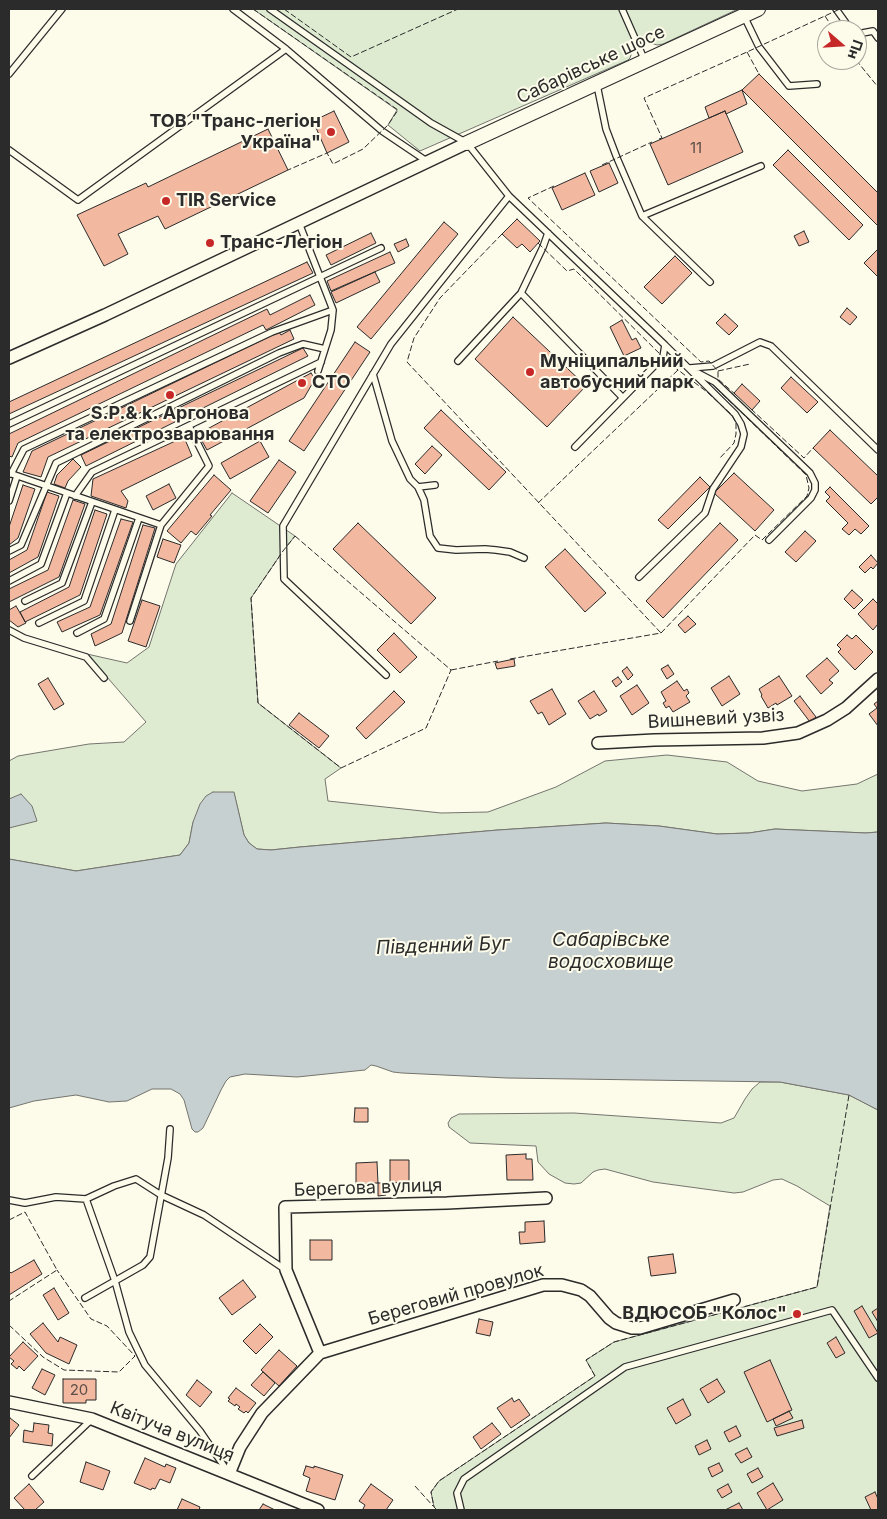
<!DOCTYPE html>
<meta charset="utf-8">
<style>
body{margin:0}
#map{position:relative;width:887px;height:1519px;overflow:hidden;background:#fdfbea;font-family:Inter,sans-serif}
canvas{display:block}
.frame{position:absolute;inset:0;border:10px solid #2b2b2b;pointer-events:none}
.north{position:absolute;left:817px;top:20px;width:50px;height:50px;box-sizing:border-box;background:#fdfbea;border:1px solid #a9a89e;border-radius:50%;rotate:109deg;font-size:14px;font-weight:700;line-height:20px;text-align:center;color:#2b2b2b}
.north::after{content:'';display:block;margin:auto;width:18px;height:22px;background:#c62828;clip-path:polygon(50% 0,100% 100%,50% 72%,0 100%)}
</style>
<div id="map">
<canvas width="887" height="1519"></canvas>
<div class="frame"></div>
<div class="north">Пн</div>
</div>
<script>
const context = document.querySelector('canvas').getContext('2d');
context.lineJoin = 'round';
function fillPath(path, color) { context.fillStyle = color; context.fill(path, 'evenodd'); }
const poly = rows => new Path2D(rows.map(r => 'M' + r).join(''));
function strokePath(path, color, width, dash) { context.strokeStyle = color; context.lineWidth = width; context.lineCap = dash ? 'butt' : 'round'; context.setLineDash(dash || []); context.stroke(path); }
function label(font, color, halo, rows, align = 'center') {
  context.font = font + ' Inter,sans-serif'; context.lineWidth = 4; context.setLineDash([]); context.textBaseline = 'middle'; context.strokeStyle = halo; context.fillStyle = color; for (const [text, x, y, turn = 0] of rows) {
    context.save(); context.translate(x, y); context.rotate((+turn || 0) * Math.PI / 180); context.textAlign = isNaN(turn) ? turn : align; if (halo) context.strokeText(text, 0, 0); context.fillText(text, 0, 0); context.restore();
  }
}
const green = poly([
 [253,9,738,9,663,44,657,45,648,42,633,49,630,58,628,60,420,151,388,125,397,110,253,9],
 [232,493,295,536,283,551,251,598,258,703,341,768,325,779,328,801,441,813,488,812,556,787,605,761,667,755,727,762,758,781,802,791,857,784,878,774,878,832,866,833,775,829,749,833,717,834,659,826,606,823,498,830,300,847,271,850,257,849,249,843,244,835,234,793,193,822,189,843,180,855,76,871,9,859,9,761,18,756,89,744,124,742,146,722,87,654,127,663,149,647,176,564,232,493],
 [760,1082,780,1082,849,1095,878,1110,878,1510,437,1510,434,1507,431,1492,439,1481,595,1376,586,1360,614,1342,817,1287,830,1206,797,1186,782,1179,773,1180,743,1192,734,1193,653,1182,605,1169,598,1170,593,1172,581,1183,574,1184,565,1183,549,1174,538,1162,536,1146,470,1143,449,1127,448,1123,451,1118,459,1114,574,1113,721,1123,734,1118,745,1099,752,1089,760,1082]
]);
const water = poly([
 [213,792,234,792,244,835,249,843,257,849,271,850,300,847,498,830,606,823,659,826,717,834,749,833,775,829,866,833,878,832,878,1110,849,1095,780,1082,507,1078,402,1073,393,1072,376,1066,371,1065,365,1070,297,1077,245,1074,230,1077,226,1081,221,1090,203,1128,198,1132,195,1132,192,1129,184,1100,180,1094,171,1089,152,1089,127,1101,109,1102,76,1095,34,1101,9,1108,9,859,76,871,180,855,189,843,193,822,200,804,206,796,213,792],
 [21,794,32,806,37,821,9,828,9,799,21,794]
]);
const building = poly([
 [759,74,878,193,878,226,742,90,759,74],
 [742,90,747,104,726,114,725,111,709,118,705,107,742,90],
 [334,111,349,142,327,153,313,121,334,111],
 [725,111,743,152,668,185,650,144,725,111],
 [268,129,288,170,165,229,158,216,118,234,128,254,104,266,77,215,146,183,148,187,268,129],
 [788,150,863,225,849,240,773,165,788,150],
 [609,163,618,183,599,192,590,171,609,163],
 [585,173,595,195,562,210,552,188,585,173],
 [517,219,540,241,530,252,522,244,517,248,502,234,517,219],
 [444,222,458,234,371,339,357,327,444,222],
 [804,231,809,242,799,246,794,236,804,231],
 [371,233,376,243,331,265,326,255,371,233],
 [406,239,409,246,398,252,394,244,406,239],
 [878,249,878,277,864,263,878,249],
 [390,252,395,263,331,291,327,281,390,252],
 [675,256,692,273,662,304,644,287,675,256],
 [307,262,313,273,9,414,9,402,307,262],
 [375,272,380,282,336,303,331,292,375,272],
 [310,295,315,305,266,330,263,325,18,443,12,457,9,456,9,434,267,309,270,315,310,295],
 [847,308,857,317,850,325,840,317,847,308],
 [725,314,738,326,729,335,716,323,725,314],
 [513,317,586,386,547,427,475,359,513,317],
 [622,320,632,340,636,338,641,348,624,356,610,327,622,320],
 [290,330,294,339,48,457,41,477,23,472,32,451,279,332,281,335,290,330],
 [355,342,370,352,304,451,289,441,355,342],
 [303,348,308,356,86,466,81,455,303,348],
 [311,373,315,379,304,398,207,450,198,434,311,373],
 [791,377,818,402,807,413,781,388,791,377],
 [742,384,760,401,752,410,734,393,742,384],
 [441,410,506,472,489,490,424,428,441,410],
 [830,430,878,476,878,497,871,504,813,448,830,430],
 [184,437,192,456,121,491,128,501,126,508,91,496,93,479,184,437],
 [260,441,269,457,230,479,221,463,260,441],
 [432,446,442,455,425,474,415,464,432,446],
 [73,459,81,467,68,481,65,488,54,484,57,475,73,459],
 [279,460,296,472,268,513,250,501,279,460],
 [734,473,774,510,755,531,714,493,734,473],
 [214,475,231,490,210,515,212,516,196,535,191,531,181,543,167,531,214,475],
 [700,477,710,487,668,529,658,520,700,477],
 [169,484,176,498,153,510,146,496,169,484],
 [23,485,35,489,18,538,9,545,9,527,23,485],
 [830,487,869,526,861,534,855,529,849,535,842,529,848,523,826,501,830,497,825,492,830,487],
 [47,492,59,496,38,557,9,573,9,560,27,550,47,492],
 [73,500,85,504,59,577,9,602,9,589,48,570,73,500],
 [95,510,107,514,80,595,25,622,20,612,69,587,95,510],
 [121,519,133,522,100,615,62,632,57,622,90,607,121,519],
 [358,523,436,598,411,624,333,549,358,523],
 [720,523,738,540,663,618,646,601,720,523],
 [143,525,155,528,122,633,95,646,91,634,111,624,143,525],
 [805,531,816,541,796,562,785,552,805,531],
 [163,539,181,545,174,563,157,557,163,539],
 [565,549,606,593,585,612,545,567,565,549],
 [871,555,878,563,873,569,871,567,865,573,859,567,871,555],
 [852,590,863,600,854,609,844,599,852,590],
 [873,599,878,604,878,624,873,630,858,614,873,599],
 [142,600,160,606,146,647,128,641,142,600],
 [16,606,26,623,18,627,9,620,9,610,16,606],
 [688,616,696,624,685,633,678,625,688,616],
 [394,633,417,657,400,673,377,650,394,633],
 [847,635,852,639,856,635,873,652,855,670,838,652,841,649,837,645,847,635],
 [827,658,839,671,829,680,833,683,821,694,806,676,827,658],
 [514,659,515,666,497,669,495,663,514,659],
 [668,665,674,674,667,679,661,669,668,665],
 [627,667,633,675,628,680,622,671,627,667],
 [729,676,740,694,722,706,711,688,729,676],
 [779,676,792,696,777,705,776,703,768,708,761,696,762,695,759,689,779,676],
 [618,677,622,682,616,687,612,681,618,677],
 [48,678,64,704,54,710,38,684,48,678],
 [677,681,684,691,687,689,689,693,686,696,690,702,673,712,669,706,666,708,663,703,666,701,661,692,677,681],
 [637,685,649,703,632,715,620,696,637,685],
 [552,689,566,714,549,725,542,712,538,714,530,701,552,689],
 [394,691,405,702,366,739,356,728,394,691],
 [594,691,607,711,599,716,598,714,590,719,578,701,594,691],
 [800,696,816,717,810,722,794,701,800,696],
 [878,701,878,726,869,714,877,708,874,704,878,701],
 [299,713,329,736,319,748,289,725,299,713],
 [355,1108,368,1108,368,1122,354,1122,355,1108],
 [526,1154,526,1159,532,1159,533,1180,507,1180,506,1155,526,1154],
 [390,1160,409,1160,409,1182,390,1183,390,1160],
 [377,1162,378,1183,356,1184,356,1163,377,1162],
 [378,1183,385,1183,386,1195,378,1196,378,1183],
 [544,1221,545,1242,520,1244,519,1232,525,1232,525,1222,544,1221],
 [310,1240,332,1240,332,1260,310,1260,310,1240],
 [673,1254,676,1273,651,1276,648,1257,673,1254],
 [34,1260,42,1274,9,1295,9,1271,11,1273,34,1260],
 [243,1280,256,1297,232,1315,219,1298,243,1280],
 [54,1288,69,1313,58,1320,43,1295,54,1288],
 [862,1306,878,1333,869,1338,854,1311,862,1306],
 [878,1308,878,1322,872,1312,878,1308],
 [479,1319,493,1322,490,1336,476,1333,479,1319],
 [43,1323,58,1342,60,1337,77,1345,69,1364,46,1353,30,1334,43,1323],
 [260,1324,273,1337,256,1354,243,1341,260,1324],
 [836,1337,845,1353,836,1358,827,1343,836,1337],
 [23,1342,38,1356,24,1371,19,1366,17,1369,11,1364,14,1361,9,1357,23,1342],
 [279,1350,297,1366,279,1386,261,1370,279,1350],
 [770,1360,792,1410,767,1422,744,1372,770,1360],
 [42,1369,55,1375,45,1395,32,1388,42,1369],
 [263,1372,275,1383,264,1396,251,1385,263,1372],
 [63,1379,96,1379,96,1400,86,1400,86,1403,63,1403,63,1379],
 [717,1379,725,1392,708,1403,700,1389,717,1379],
 [197,1380,212,1392,200,1407,186,1395,197,1380],
 [236,1388,256,1403,248,1413,246,1411,244,1413,238,1409,240,1407,236,1404,235,1406,228,1401,230,1399,228,1398,236,1388],
 [512,1398,514,1402,519,1399,530,1415,511,1428,497,1408,512,1398],
 [683,1399,691,1415,676,1424,667,1408,683,1399],
 [789,1411,793,1418,776,1426,773,1419,789,1411],
 [10,1418,19,1425,9,1438,9,1420,10,1418],
 [802,1420,804,1428,777,1436,774,1428,802,1420],
 [34,1423,49,1425,48,1433,53,1434,52,1446,23,1442,24,1430,33,1432,34,1423],
 [492,1423,501,1434,481,1449,473,1437,492,1423],
 [736,1426,741,1436,729,1442,724,1432,736,1426],
 [707,1440,711,1449,699,1455,695,1446,707,1440],
 [747,1448,752,1457,741,1463,735,1454,747,1448],
 [145,1458,165,1467,166,1464,176,1468,170,1483,160,1479,155,1489,152,1488,151,1490,134,1483,145,1458],
 [86,1462,110,1471,103,1490,80,1482,86,1462],
 [719,1463,723,1471,712,1477,708,1468,719,1463],
 [306,1466,314,1468,314,1466,343,1475,335,1500,306,1491,310,1478,303,1475,306,1466],
 [758,1468,763,1477,752,1483,747,1474,758,1468],
 [773,1483,783,1500,767,1510,757,1493,773,1483],
 [29,1484,44,1502,35,1510,25,1510,14,1498,29,1484],
 [371,1484,393,1500,386,1510,365,1510,363,1509,365,1505,359,1501,371,1484],
 [728,1484,732,1492,722,1498,717,1490,728,1484],
 [875,1492,878,1499,878,1510,871,1510,865,1497,875,1492],
 [182,1499,200,1507,199,1510,177,1510,182,1499],
 [739,1503,743,1510,725,1510,739,1503],
 [263,1504,275,1510,259,1510,263,1504]
]);
const service = poly([
 [233,9,286,49,382,131,428,162],
 [270,9,431,123,467,143,509,196,665,345,663,357,575,447],
 [622,9,645,61],
 [836,9,851,30],
 [744,16,759,47,789,86,817,84],
 [857,34,873,31,878,38],
 [9,74,62,9],
 [597,85,606,129,617,158,642,216,710,282],
 [9,150,78,200,286,49],
 [642,216,761,166],
 [299,223,333,310,331,330,318,371],
 [521,293,623,398],
 [458,361,521,293,543,247,548,233],
 [690,368,713,366,760,342,771,346,878,450],
 [696,372,715,382,810,473,815,483,815,490,811,498,769,540],
 [373,374,392,441,410,479,418,487,435,485],
 [9,424,381,248],
 [9,473,161,525],
 [11,474,24,449,272,332,333,310],
 [418,487,424,500,430,536,438,548,456,550,485,549,496,550,510,552,524,558],
 [75,496,92,472,321,362],
 [9,501,17,476],
 [9,551,21,545,56,463,279,353,303,344,325,349],
 [639,577,705,513,713,489,741,447,744,434,741,424,735,414,665,345],
 [9,581,41,564,67,493],
 [25,601,62,583,92,502],
 [130,621,161,525,209,466,189,426],
 [39,623,84,601,115,510],
 [9,630,24,638,86,657,104,678],
 [77,633,104,619,139,518],
 [386,675,284,579,283,526,391,344,509,196],
 [86,1199,115,1281,129,1332,145,1365,200,1431,228,1472],
 [9,1200,25,1203,56,1197,86,1199,114,1186,136,1179,161,1195,204,1215,286,1270],
 [85,1298,143,1265,150,1257,168,1158,170,1129],
 [32,1476,92,1419],
 [461,1510,457,1493,464,1479,625,1367,832,1310,878,1378]
]);
const minor = poly([
 [9,358,105,315,467,143],
 [598,743,654,740,763,738,798,733,827,720,846,708,878,679],
 [320,1353,543,1285,562,1285,581,1290,590,1296,609,1318,616,1323,632,1328,640,1328,734,1300],
 [9,1402,92,1419,318,1510],
 [229,1474,240,1447,262,1413,320,1353,286,1270,285,1207,447,1203,546,1198]
]);
const tertiary = poly([
 [467,143,758,9]
]);
const fence = poly([
 [253,9,398,110,388,125,363,149,333,164,327,153,288,170],
 [284,9,351,57,458,9],
 [825,16,834,30],
 [747,52,759,74],
 [856,60,878,87],
 [659,139,662,138,644,98,747,52,840,9],
 [602,165,652,142],
 [554,186,528,198,701,362,709,361,718,371,718,379,736,395],
 [502,234,440,298,414,338,407,362,661,633],
 [538,243,567,271,574,269,669,363,707,392,732,415,736,423,736,434,734,443,719,459],
 [718,371,750,364],
 [751,409,804,458,813,448],
 [538,503,678,370],
 [295,536,451,670,426,728,341,768,258,703,251,598,283,551,295,536],
 [510,659,661,633,755,535,762,540,807,496,809,488,806,475,713,385],
 [451,670,498,661],
 [9,1220,25,1212,57,1270,9,1301],
 [9,1325,43,1357,64,1370,119,1372,135,1356,107,1326,91,1319,57,1270],
 [415,1486,433,1506],
 [437,1510,434,1507,431,1492,439,1481,595,1376,586,1360,614,1342,817,1287,849,1095]
]);
const markers = [
 [331,132,5,"#c62828"],
 [166,201,5,"#c62828"],
 [210,243,5,"#c62828"],
 [530,372,5,"#c62828"],
 [302,383,5,"#c62828"],
 [170,395,5,"#c62828"],
 [797,1314,5,"#c62828"]
];
const numberNames = [
 ["11",696,148],
 ["20",79,1390]
];
const streetNames = [
 ["Сабарівське шосе",591,65,-25],
 ["Вишневий узвіз",716,719,-3],
 ["Берегова вулиця",368,1188,-2],
 ["Береговий провулок",456,1295,-16],
 ["Квітуча вулиця",172,1432,22]
];
const poiNames = [
 ["ТОВ \"Транс-легіон",321,122,"right"],
 ["Україна\"",321,143,"right"],
 ["TIR Service",176,201],
 ["Транс-Легіон",220,243],
 ["Муніципальний",540,362],
 ["автобусний парк",540,383],
 ["СТО",312,383],
 ["S.P.& k. Аргонова",170,414,"center"],
 ["та електрозварювання",170,435,"center"],
 ["ВДЮСОБ \"Колос\"",787,1314,"right"]
];
const waterNames = [
 ["Сабарівське",611,940],
 ["водосховище",611,962],
 ["Південний Буг",443,946,-2]
];
fillPath(green, '#deebd1');
strokePath(green, '#74746e', 1);
fillPath(water, '#c7d0d0');
strokePath(water, '#74746e', 1);
fillPath(building, '#f2b8a0');
strokePath(building, '#2b2b2b', 1);
strokePath(service, '#2b2b2b', 8);
strokePath(minor, '#2b2b2b', 14);
strokePath(tertiary, '#2b2b2b', 16);
strokePath(service, '#fdfbea', 5.5);
strokePath(minor, '#fdfbea', 11);
strokePath(tertiary, '#fdfbea', 14);
strokePath(fence, '#2b2b2b', 1, [6, 2.5]);
for (const [x, y, r, color] of markers) { const dot = new Path2D(); dot.arc(x, y, r, 0, 2 * Math.PI); context.fillStyle = color; context.fill(dot); strokePath(dot, '#fdfbea', 2); }
label('15px', '#5d4e48', null, numberNames);
label('18px', '#2b2b2b', '#fdfbea', streetNames);
label('bold 18px', '#2b2b2b', '#fdfbea', poiNames, 'left');
label('italic 19px', '#2b2b2b', '#fdfbea', waterNames);
</script>
